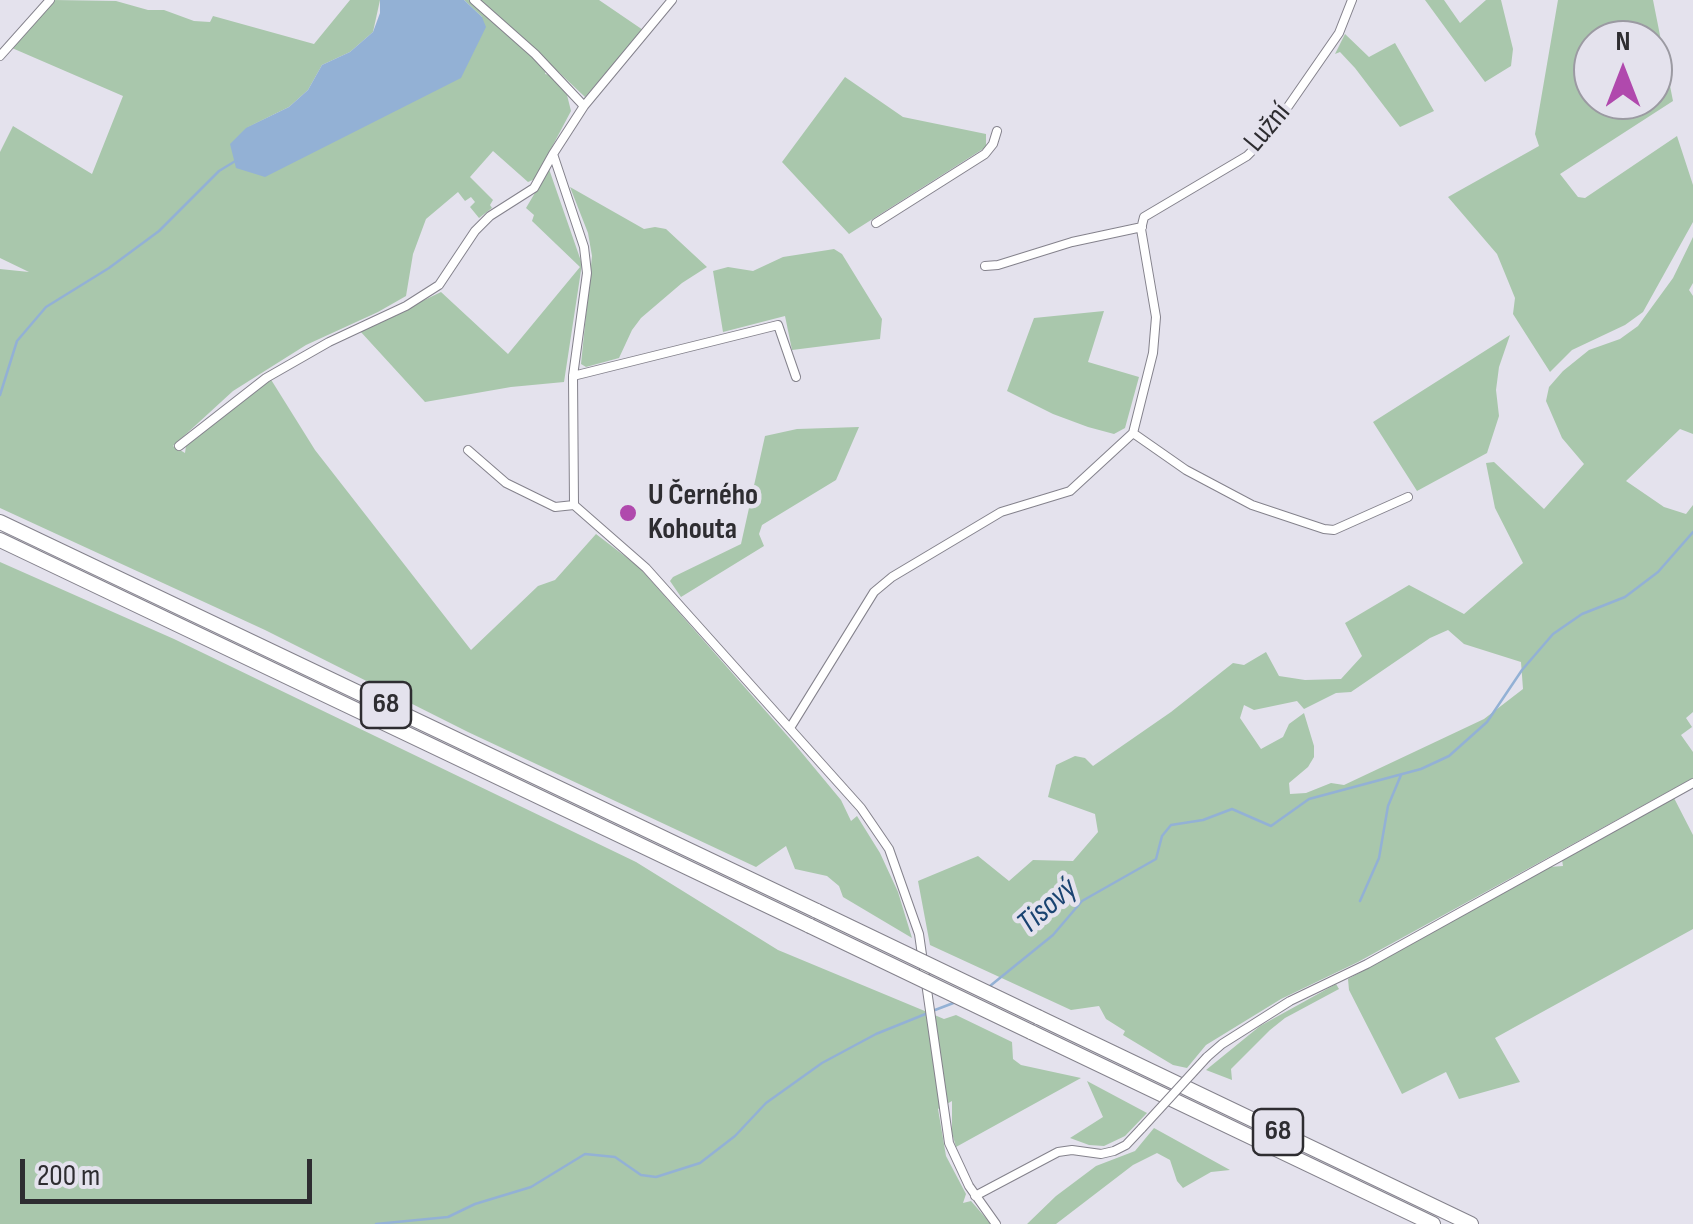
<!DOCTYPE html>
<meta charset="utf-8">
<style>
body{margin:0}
#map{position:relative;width:1693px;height:1224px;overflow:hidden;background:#e4e2ed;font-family:"Sofia Sans Condensed",sans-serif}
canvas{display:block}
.north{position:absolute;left:1573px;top:20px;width:100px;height:100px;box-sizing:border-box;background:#e4e2ed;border:2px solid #9b9aa2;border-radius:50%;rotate:0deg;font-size:28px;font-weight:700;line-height:40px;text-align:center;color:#2e2d31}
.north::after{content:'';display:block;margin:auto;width:35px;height:45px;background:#b049ad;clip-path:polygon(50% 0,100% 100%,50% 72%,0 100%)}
.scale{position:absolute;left:20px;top:1159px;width:292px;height:45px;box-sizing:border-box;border:5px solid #2e2d31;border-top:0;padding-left:12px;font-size:30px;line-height:35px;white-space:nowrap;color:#2e2d31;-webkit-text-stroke:8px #e4e2ed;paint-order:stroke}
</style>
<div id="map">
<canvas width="1693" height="1224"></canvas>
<div class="north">N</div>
<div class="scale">200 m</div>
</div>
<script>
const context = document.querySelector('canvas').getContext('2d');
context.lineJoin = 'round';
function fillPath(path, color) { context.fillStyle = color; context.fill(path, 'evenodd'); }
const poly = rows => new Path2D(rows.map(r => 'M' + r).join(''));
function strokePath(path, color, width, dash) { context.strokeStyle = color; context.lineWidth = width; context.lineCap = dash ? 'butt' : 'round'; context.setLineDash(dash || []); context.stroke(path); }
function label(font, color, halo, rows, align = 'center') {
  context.font = font + ' "Sofia Sans Condensed",sans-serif'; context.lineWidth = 9; context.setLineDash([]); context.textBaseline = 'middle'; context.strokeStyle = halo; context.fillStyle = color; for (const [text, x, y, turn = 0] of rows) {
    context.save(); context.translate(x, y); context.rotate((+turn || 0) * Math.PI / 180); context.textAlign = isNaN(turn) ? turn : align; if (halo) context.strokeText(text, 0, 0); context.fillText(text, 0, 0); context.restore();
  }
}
const green = poly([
 [54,0,116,1,148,10,164,10,194,21,210,22,213,16,314,44,350,0,380,0,373,32,350,52,322,65,308,90,289,107,246,128,482,17,464,0,599,0,643,30,585,97,549,63,545,74,551,75,567,95,571,111,535,179,528,182,493,151,470,177,493,200,490,205,492,208,479,218,470,207,475,202,471,197,465,201,458,192,426,219,413,254,406,296,378,312,306,345,233,391,173,446,185,453,186,446,270,378,315,450,471,650,538,586,555,580,596,534,639,567,792,741,841,800,851,821,857,816,880,853,898,892,912,938,843,897,839,886,827,876,795,869,786,846,756,867,468,732,265,630,0,508,0,269,29,272,0,258,0,152,13,126,92,174,123,96,12,48],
 [1425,0,1444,0,1460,23,1486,0,1501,0,1513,49,1511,66,1485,82],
 [1558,0,1653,0,1673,101,1560,174,1578,197,1585,198,1677,136,1693,185,1693,222,1643,312,1625,325,1572,350,1550,372,1513,314,1515,298,1497,254,1448,197,1539,146,1535,134],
 [1653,40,1653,100,1593,100,1593,40],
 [1345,34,1369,57,1395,43,1434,111,1400,127,1355,68,1340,52,1335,54],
 [845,77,903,117,986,134,986,147,849,234,782,162],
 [549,169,582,264,564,382,511,387,425,402,360,331,441,292,508,354,580,267,532,221,534,215,526,208],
 [570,187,644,229,655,227,666,229,707,267,682,283,641,318,632,330,619,358,586,367,581,364,592,256,588,233],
 [1693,237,1693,283,1689,290,1693,296,1693,434,1680,429,1626,481,1664,507,1686,514,1693,505,1693,712,1686,718,1692,727,1681,735,1693,752,1693,778,1358,962,1281,999,1206,1045,1187,1068,1173,1065,1123,1035,1125,1031,1106,1019,1099,1006,1071,1010,930,945,918,881,978,856,1009,881,1033,860,1073,861,1098,832,1095,814,1048,797,1056,765,1075,756,1085,758,1093,766,1171,712,1233,663,1244,665,1266,652,1279,676,1305,680,1341,679,1362,656,1345,623,1409,585,1464,614,1523,563,1495,508,1486,463,1494,462,1544,509,1584,464,1562,438,1546,401,1549,387,1563,371,1589,350,1620,339,1638,326,1673,278],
 [1448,630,1464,644,1521,662,1523,689,1484,719,1344,785,1331,783,1306,793,1290,794,1289,783,1308,767,1314,757,1314,746,1304,713,1289,724,1283,737,1261,749,1240,718,1244,705,1254,710,1297,701,1304,709,1336,693,1351,692,1430,638],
 [828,250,834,249,842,254,882,319,880,339,792,350,785,316,723,332,713,271,728,267,753,271,783,257],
 [1104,311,1088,362,1139,377,1125,428,1114,434,1088,427,1053,414,1007,391,1034,318],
 [1510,335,1499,367,1496,390,1499,416,1487,453,1417,491,1373,422],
 [859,427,836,480,762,525,759,534,764,546,681,597,670,581,673,577,741,544,765,436,797,429],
 [0,562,174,639,636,862,778,950,944,1019,956,1015,1012,1042,1013,1059,1021,1065,1081,1078,956,1147,952,1133,952,1101,938,1109,946,1156,966,1194,963,1203,971,1201,991,1224,0,1224],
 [1674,798,1693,835,1693,929,1495,1038,1520,1082,1459,1099,1446,1072,1402,1094,1349,990,1348,979,1549,867,1563,866,1562,860],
 [1336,984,1339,989,1285,1018,1270,1030,1231,1069,1232,1080,1206,1070,1260,1026],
 [1087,1081,1147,1113,1125,1136,1104,1146,1089,1145,1070,1138,1103,1117],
 [1154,1128,1230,1170,1211,1172,1183,1188,1177,1181,1170,1160,1157,1153,1133,1165,1056,1224,1027,1224,1056,1196,1096,1166,1135,1151]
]);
const water = poly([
 [380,0,464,0,482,17,486,27,461,78,265,177,236,168,230,144,246,128,289,107,308,90,322,65,350,52,373,32,380,13]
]);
const stream = poly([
 [0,395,17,341,46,307,109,268,159,231,219,171,237,160],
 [1360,901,1379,858,1388,806,1401,775],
 [990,986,1053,935,1082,901,1156,859,1162,836,1171,825,1203,820,1232,809,1271,826,1309,799,1421,769,1449,756,1487,722,1522,670,1553,634,1582,614,1625,597,1658,572,1693,532],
 [935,1010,956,1002],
 [376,1224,448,1217,475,1204,531,1187,585,1154,615,1157,641,1175,656,1177,700,1163,735,1136,766,1103,822,1063,876,1034,928,1013]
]);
const street = poly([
 [474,0,535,54,584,106],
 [672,0,584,106,553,154,584,247,587,273,573,376,574,505,646,568,861,808,889,849,919,934,949,1143,969,1186,996,1224],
 [0,56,50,0],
 [876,223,985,154,993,144,997,131],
 [985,266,998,265,1072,242,1142,227],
 [573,376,778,325,796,377],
 [1133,433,1186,470,1252,505,1324,529,1334,530,1408,497],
 [179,446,266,378,329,342,406,306,439,285,475,231,490,216,534,188,553,154],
 [468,450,506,483,555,507,574,505],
 [790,728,874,592,892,577,1001,512,1070,491,1133,433,1153,353,1156,317,1141,229,1144,217,1247,156,1269,134,1339,33,1352,0],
 [1207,1057,1222,1044,1290,1001,1367,964,1693,783],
 [975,1196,1058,1152,1072,1150,1101,1154,1114,1151,1126,1145,1142,1128]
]);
const highway = poly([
 [0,522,817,911],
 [0,540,810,926],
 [1038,1017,1471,1224],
 [1031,1032,1433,1224]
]);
const streetBridge = poly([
 [1142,1128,1207,1057]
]);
const highwayBridge = poly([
 [817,911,1038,1017],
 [810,926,1031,1032]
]);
const markers = [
 [628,513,10,"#b049ad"]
];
const shields = [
 [386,705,50],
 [1278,1132,50]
];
const shieldNames = [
 ["68",386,705],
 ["68",1278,1132]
];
const streetNames = [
 ["Lužní",1268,128,-50]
];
const poiNames = [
 ["U Černého",648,496],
 ["Kohouta",648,530]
];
const waterNames = [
 ["Tisový",1048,907,-41]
];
fillPath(green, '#a9c7ac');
fillPath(water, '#93b1d5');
strokePath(stream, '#93b1d5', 2.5);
strokePath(street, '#84828c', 10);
strokePath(highway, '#84828c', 16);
strokePath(street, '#fff', 8);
strokePath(highway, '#fff', 14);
strokePath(streetBridge, '#84828c', 10, []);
strokePath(highwayBridge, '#84828c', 16, []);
strokePath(streetBridge, '#fff', 8);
strokePath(highwayBridge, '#fff', 14);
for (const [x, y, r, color] of markers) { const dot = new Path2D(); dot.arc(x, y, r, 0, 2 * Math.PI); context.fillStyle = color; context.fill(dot); strokePath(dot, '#e4e2ed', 4); }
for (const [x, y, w] of shields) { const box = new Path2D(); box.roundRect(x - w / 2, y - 23, w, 46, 8); context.fillStyle = '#e4e2ed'; context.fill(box); strokePath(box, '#2e2d31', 2.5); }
label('bold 28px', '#2e2d31', null, shieldNames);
label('30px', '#2e2d31', '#e4e2ed', streetNames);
label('bold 30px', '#2e2d31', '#e4e2ed', poiNames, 'left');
label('italic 32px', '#1a4371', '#e4e2ed', waterNames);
</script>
